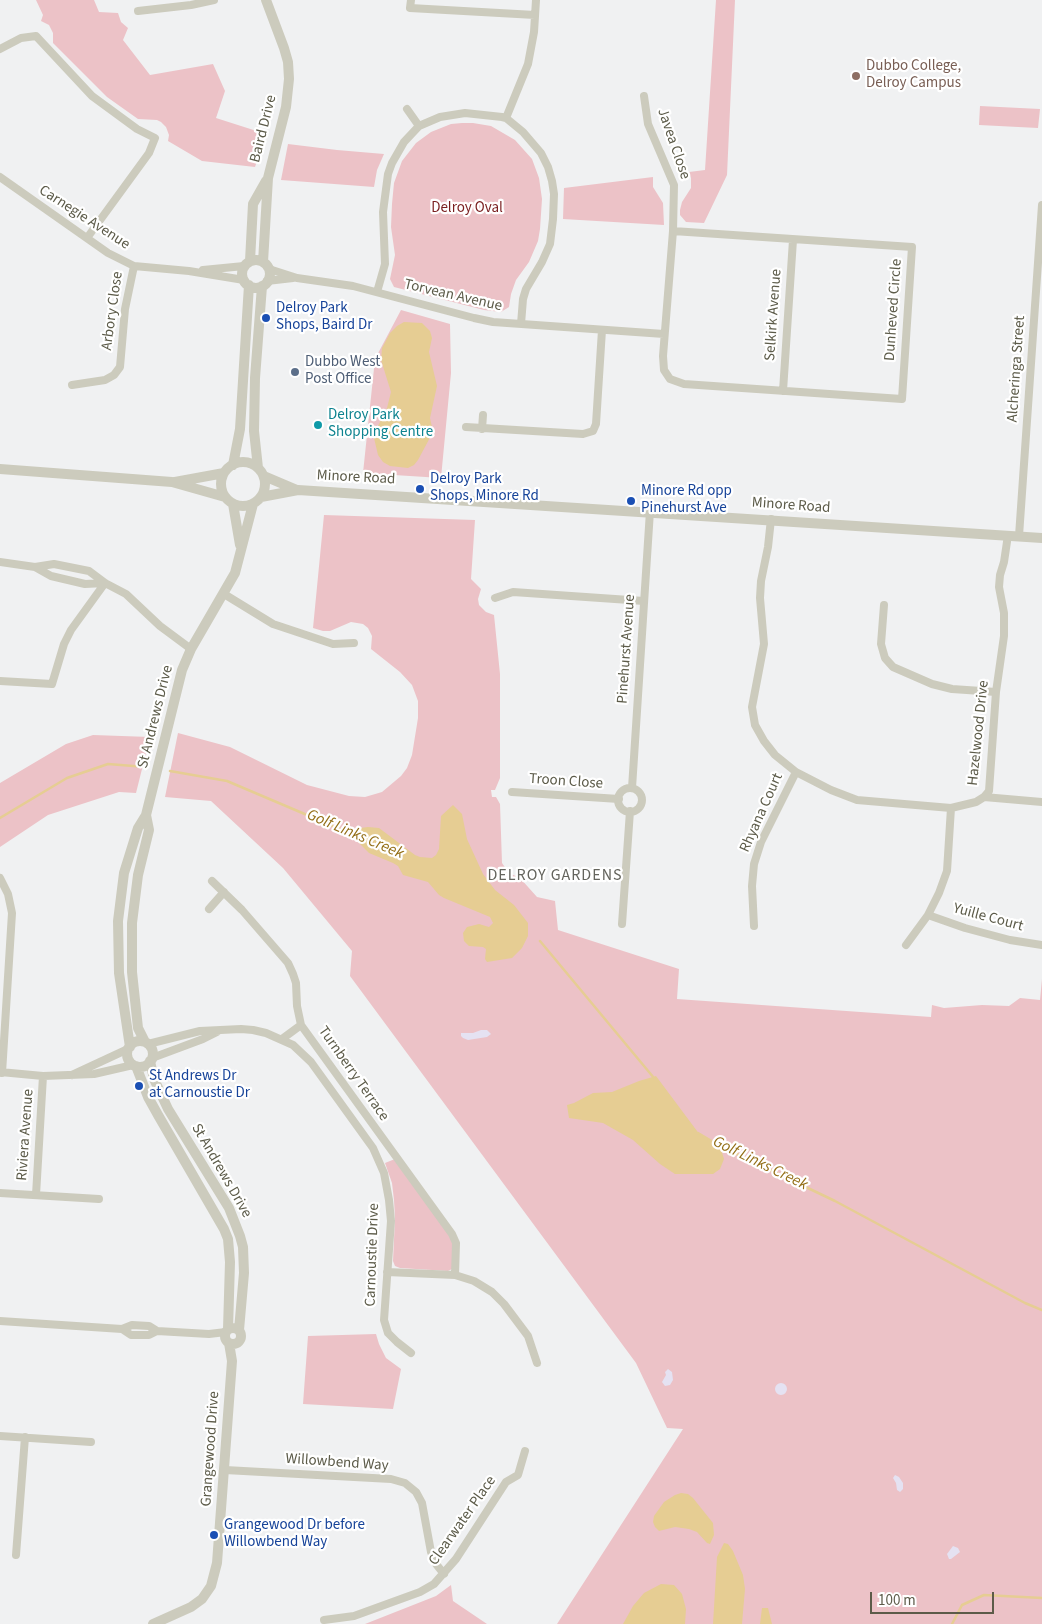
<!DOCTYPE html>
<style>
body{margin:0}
#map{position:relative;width:1042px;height:1624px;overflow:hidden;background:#f0f1f2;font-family:"Source Sans 3",sans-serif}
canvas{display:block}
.scale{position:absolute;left:870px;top:1592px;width:124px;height:22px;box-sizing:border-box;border:2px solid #5c5b49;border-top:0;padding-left:6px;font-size:15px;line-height:18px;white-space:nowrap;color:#5c5b49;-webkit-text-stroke:4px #fff;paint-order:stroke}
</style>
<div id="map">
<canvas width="1042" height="1624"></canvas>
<div class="scale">100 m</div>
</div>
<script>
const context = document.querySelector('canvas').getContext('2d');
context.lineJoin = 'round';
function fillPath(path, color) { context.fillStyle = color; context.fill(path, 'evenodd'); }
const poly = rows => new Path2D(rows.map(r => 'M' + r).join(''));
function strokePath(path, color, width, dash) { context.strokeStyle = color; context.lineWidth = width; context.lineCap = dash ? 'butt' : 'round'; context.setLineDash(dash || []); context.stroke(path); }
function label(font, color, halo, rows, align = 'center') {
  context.font = font + ' "Source Sans 3",sans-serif'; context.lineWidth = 4.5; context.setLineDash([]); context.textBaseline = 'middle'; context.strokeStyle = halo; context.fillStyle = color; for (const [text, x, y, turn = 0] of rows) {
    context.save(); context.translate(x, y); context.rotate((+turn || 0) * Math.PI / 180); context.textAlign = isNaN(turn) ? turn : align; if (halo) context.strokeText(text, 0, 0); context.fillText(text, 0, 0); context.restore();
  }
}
const green = poly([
 [36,0,94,0,99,12,118,13,121,22,128,28,123,40,150,75,213,64,225,91,216,118,266,134,255,167,202,161,168,141,169,135,166,127,161,122,157,120,138,119,107,97,53,43,53,33,49,25,41,21,43,15],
 [716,0,735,0,727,175,704,223,686,222,680,215,680,210,682,202,691,188,691,178,689,172,705,170],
 [980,106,1040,109,1038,128,979,125],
 [462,123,473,123,491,126,515,140,532,159,539,178,542,199,540,229,538,241,529,262,516,280,511,294,509,307,501,312,484,310,394,287,390,279,395,255,391,227,392,204,394,183,402,161,416,143,431,132,451,124],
 [288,144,337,150,384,154,377,170,374,187,281,180],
 [653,177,653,187,663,203,664,225,563,219,564,188],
 [401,310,450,324,451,373,441,478,363,473,375,359],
 [324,515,475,520,471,579,481,589,478,599,479,605,486,612,494,615,500,674,500,778,495,790,491,790,492,797,496,797,500,804,502,863,509,873,520,878,537,897,555,901,558,930,679,969,677,999,931,1017,932,1005,944,1008,982,1005,1009,1006,1020,998,1040,1000,1042,979,1042,1624,557,1624,683,1429,667,1428,636,1363,350,976,352,951,283,868,211,801,165,797,178,733,230,747,307,785,349,796,365,797,382,792,401,776,407,768,412,755,418,718,418,701,412,685,400,672,371,649,372,636,368,628,363,624,351,622,330,631,323,631,313,628],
 [93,735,150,737,136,793,119,792,48,815,0,847,0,783,66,744],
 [395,1159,454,1242,452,1269,448,1271,400,1268,395,1266,393,1261,395,1218,394,1200,392,1183,385,1163],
 [376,1334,379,1344,386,1358,401,1369,393,1409,303,1404,308,1336],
 [451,1585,453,1601,487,1624,365,1624,436,1596]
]);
const sand = poly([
 [481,1030,487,1030,491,1034,487,1037,468,1040,463,1038,461,1036,461,1033,473,1033],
 [668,1369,672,1372,673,1380,670,1385,665,1386,662,1382,666,1375,665,1372],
 '775 1389a6 6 0 1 1 12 0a6 6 0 1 1-12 0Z',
 [895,1475,899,1477,903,1483,903,1489,900,1492,897,1490,896,1483,893,1478],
 [953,1546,958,1548,960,1552,951,1559,949,1559,947,1554]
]);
const water = poly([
 [404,322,422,323,430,331,432,338,429,352,437,386,430,418,433,432,418,460,414,465,408,468,390,466,383,462,378,455,374,438,376,430,387,408,391,392,381,360,382,348,390,333,397,326],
 [453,805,462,814,467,839,483,874,495,890,514,905,528,923,528,936,522,948,512,958,487,962,485,959,486,949,483,947,469,946,464,941,463,933,467,927,479,924,489,927,493,923,490,917,444,898,439,895,428,882,403,875,398,866,393,863,369,853,353,837,338,828,353,829,368,827,379,828,415,855,420,857,432,858,436,855,439,849,441,816],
 [656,1076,700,1135,720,1146,724,1159,720,1169,713,1174,675,1174,660,1164,633,1140,603,1123,569,1118,567,1105,574,1103,593,1093,612,1092,639,1081],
 [681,1493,688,1494,693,1498,713,1523,714,1535,710,1544,707,1543,697,1532,689,1529,675,1527,659,1531,655,1527,653,1522,654,1516,664,1502,675,1495],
 [724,1543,728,1544,733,1551,743,1575,745,1589,742,1624,713,1624,717,1557],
 [661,1584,674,1585,682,1594,686,1609,685,1624,623,1624,633,1606,644,1593],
 [762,1608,768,1608,772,1624,760,1624]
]);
const stream = poly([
 [170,771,227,781,340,829],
 [0,818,67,778,108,764,146,767],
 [540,941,654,1078],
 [698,1133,720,1146,835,1201,1025,1303,1042,1310],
 [952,1624,962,1605,984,1595,1042,1598]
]);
const minor = poly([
 [411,0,410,8,535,15],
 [138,11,191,5,214,0],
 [0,49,21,38,36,36,92,96,137,129,155,138,149,153,87,238],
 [644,96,648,124,674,185,673,231],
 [407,109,419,126],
 [506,118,528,64,534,32,536,0],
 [0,177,108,253,134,266,189,271,244,280],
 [673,231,912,247,902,399,684,384,670,379,664,370,663,356,673,231],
 [269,269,297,278,353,286,474,318,493,322,664,334],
 [203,270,244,266],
 [267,281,293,278],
 [377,292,385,264,383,212,388,174,392,163,404,142,419,126,440,117,465,113,502,117,506,118,523,132,541,153,548,167,552,181,554,194,553,219,550,244,542,262,526,289,523,299,521,324],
 [72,385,105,380,114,375,120,367,125,309,134,266],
 [783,391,793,240],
 [466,427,583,434,593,431,596,424,602,330],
 [482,429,483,415],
 [771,519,768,547,761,581,760,598,764,644,752,707,755,725,764,741,775,755,796,772,831,790,857,800,951,808,976,802,984,797,989,791,996,692,1004,636,1004,613,999,587,1000,575,1004,562,1008,535],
 [1019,536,1042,205],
 [0,562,35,567,51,576,85,584,105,583],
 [35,567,54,564,89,571,105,583,126,594,160,626,191,649],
 [224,594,273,624,333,644,354,643],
 [495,598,513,592,644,601],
 [884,605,881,644,885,658,893,667,932,684,952,689,996,692],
 [0,681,52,684,64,644,71,630,105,583],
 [632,788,650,511],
 '618 800a12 12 0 1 1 24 0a12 12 0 1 1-24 0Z',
 [512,792,619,799],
 [984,797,1042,802],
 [0,878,8,894,12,913,2,1073],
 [212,881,242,910,288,963,293,974,296,983,297,1006,301,1025,452,1234,456,1243,455,1275],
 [209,909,224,892],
 [928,915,965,928,1010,940,1042,945],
 [622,924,630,811],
 [754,926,752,886,754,864,761,842,796,772],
 [906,945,928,915,939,893,947,871,951,808],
 [282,1039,301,1025],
 [148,1044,200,1031,241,1029,253,1030,266,1033,293,1045,311,1062,373,1148,384,1173,389,1200,391,1221,384,1320,388,1333,397,1342,411,1353],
 [152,1058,203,1039,217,1032],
 [0,1072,43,1076,94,1074,133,1065],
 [72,1075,128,1049],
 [0,1193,99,1199],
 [36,1195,43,1076],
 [387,1272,455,1275,474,1281,492,1292,504,1304,528,1336,537,1363],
 [0,1321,122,1329,131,1335,149,1335,157,1331],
 [122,1329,132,1325,149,1326,157,1331,209,1334,226,1332],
 [0,1436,91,1442],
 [225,1470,391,1479,405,1483,416,1492,422,1503,431,1552,436,1564,444,1574],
 [16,1555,25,1437],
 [324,1620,354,1616,420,1592,434,1584,456,1559,506,1482,518,1475,525,1451]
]);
const tertiary = poly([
 '242 274a14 14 0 1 1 28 0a14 14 0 1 1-28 0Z',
 [250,261,253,204,266,181],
 [263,262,268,178,286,107,289,79,288,62,284,48,266,0],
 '221 484a22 22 0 1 1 44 0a22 22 0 1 1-44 0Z',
 [233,465,240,429,249,285],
 [258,468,254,431,255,378,262,286],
 [0,469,172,482,225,497],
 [264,476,297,490],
 [175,482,224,473],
 [261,497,298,490,1042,538],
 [233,504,240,545],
 '127 1054a13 13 0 1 1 26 0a13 13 0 1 1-26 0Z',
 [145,1042,138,1028,132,972,132,923,138,875,149,830,146,815],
 [130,1047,119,973,118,921,124,873,138,828,146,815,182,670,191,649,235,573,253,504],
 [150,1061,154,1079,168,1109,229,1208,240,1236,243,1247,244,1273,239,1330],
 [136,1066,148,1097,158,1115,224,1229,228,1239,230,1262,228,1329],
 '225 1336a8 8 0 1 1 16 0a8 8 0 1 1-16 0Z',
 [153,1624,191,1607,202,1599,211,1586,217,1563,232,1361,229,1343]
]);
const markers = [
 [856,76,5,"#8d6e63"],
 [266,318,5,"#1a4fb4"],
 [295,372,5,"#5c6f8a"],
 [318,425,5,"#0f9aa8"],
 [420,489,5,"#1a4fb4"],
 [631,501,5,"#1a4fb4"],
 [139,1086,5,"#1a4fb4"],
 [214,1535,5,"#1a4fb4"]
];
const educationNames = [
 ["Dubbo College,",866,67],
 ["Delroy Campus",866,84]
];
const streetNames = [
 ["Baird Drive",264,129,-76],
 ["Javea Close",673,144,71],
 ["Carnegie Avenue",84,218,33],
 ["Torvean Avenue",453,296,13],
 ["Dunheved Circle",894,310,-86],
 ["Arbory Close",113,311,-82],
 ["Selkirk Avenue",774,315,-86],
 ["Alcheringa Street",1017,369,-86],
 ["Minore Road",356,478,3],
 ["Minore Road",791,506,4],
 ["Pinehurst Avenue",627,649,-86],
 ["St Andrews Drive",156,717,-76],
 ["Hazelwood Drive",979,733,-84],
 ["Troon Close",566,782,4],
 ["Rhyana Court",762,813,-66],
 ["Yuille Court",988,918,15],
 ["Turnberry Terrace",353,1074,55],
 ["Riviera Avenue",26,1135,-86],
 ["St Andrews Drive",221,1171,60],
 ["Carnoustie Drive",373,1255,-88],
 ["Grangewood Drive",211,1449,-86],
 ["Willowbend Way",337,1463,4],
 ["Clearwater Place",463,1521,-55]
];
const parkNames = [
 ["Delroy Oval",467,209]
];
const transitNames = [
 ["Delroy Park",276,309],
 ["Shops, Baird Dr",276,326],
 ["Delroy Park",430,480],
 ["Shops, Minore Rd",430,497],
 ["Minore Rd opp",641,492],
 ["Pinehurst Ave",641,509],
 ["St Andrews Dr",149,1077],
 ["at Carnoustie Dr",149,1094],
 ["Grangewood Dr before",224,1526],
 ["Willowbend Way",224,1543]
];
const serviceNames = [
 ["Dubbo West",305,363],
 ["Post Office",305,380]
];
const cultureNames = [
 ["Delroy Park",328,416],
 ["Shopping Centre",328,433]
];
const waterNames = [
 ["Golf Links Creek",355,835,23],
 ["Golf Links Creek",760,1164,26]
];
const neighbourhoodNames = [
 ["DELROY GARDENS",555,876]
];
fillPath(green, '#ecc2c7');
fillPath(sand, '#e5e2f2');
fillPath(water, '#e6cd93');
strokePath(stream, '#e6cd93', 2.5);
strokePath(minor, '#cccbbd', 8);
strokePath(tertiary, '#cccbbd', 10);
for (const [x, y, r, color] of markers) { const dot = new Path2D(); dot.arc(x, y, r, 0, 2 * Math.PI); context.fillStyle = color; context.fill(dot); strokePath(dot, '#fff', 2); }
label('15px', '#785e54', '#fff', educationNames, 'left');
label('15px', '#5c5b49', '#fff', streetNames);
label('15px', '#791e1f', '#fff', parkNames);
label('15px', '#164399', '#fff', transitNames, 'left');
label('15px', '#4e5e75', '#fff', serviceNames, 'left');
label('15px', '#0d838f', '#fff', cultureNames, 'left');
label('italic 16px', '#936e16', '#fff', waterNames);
context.letterSpacing = '1px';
label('16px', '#64645d', '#fff', neighbourhoodNames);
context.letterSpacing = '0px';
</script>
